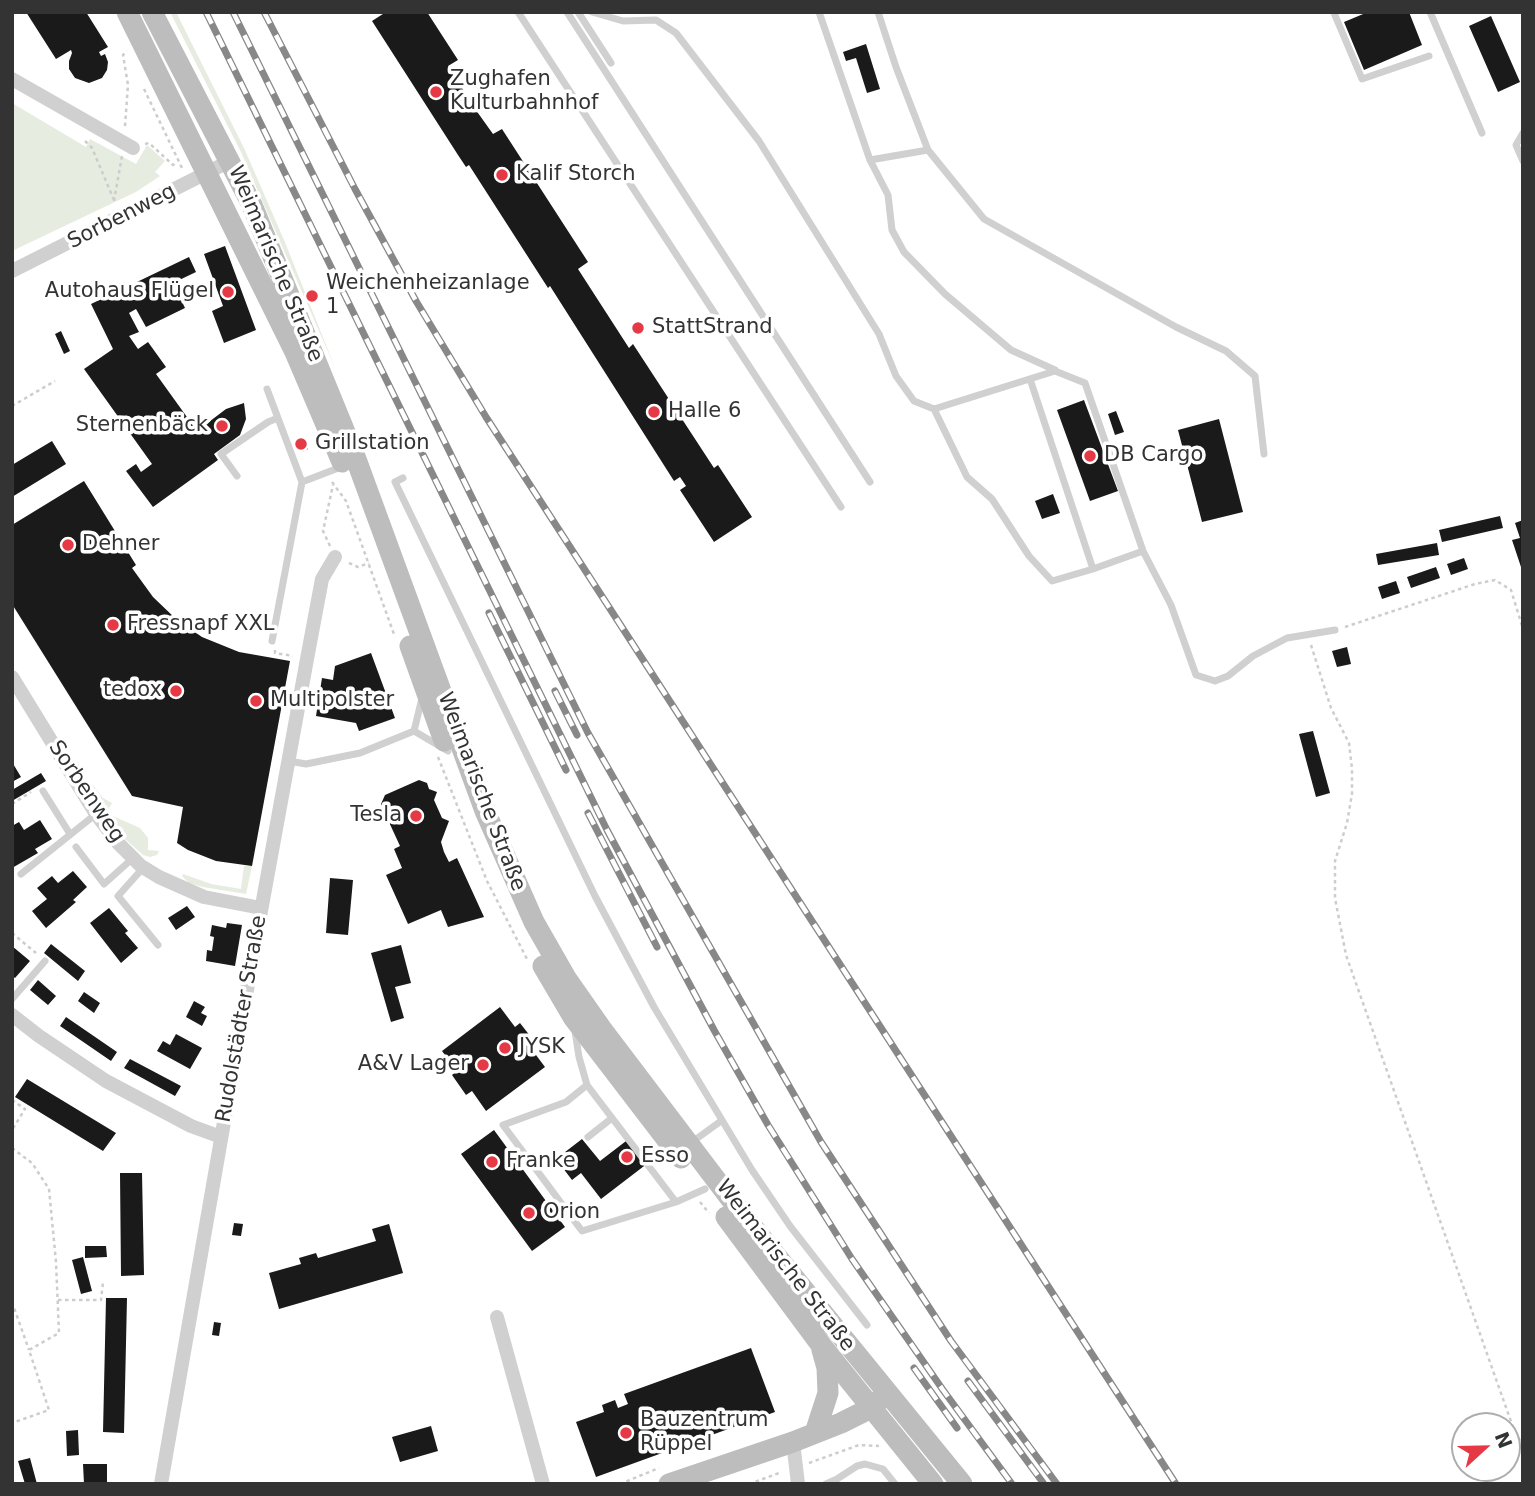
<!DOCTYPE html>
<meta charset="utf-8">
<style>
body{margin:0}
#map{position:relative;width:1535px;height:1496px;overflow:hidden;background:#fff;font-family:"DejaVu Sans",sans-serif}
canvas{display:block}
.frame{position:absolute;inset:0;border:14px solid #333;pointer-events:none}
.north{position:absolute;left:1451px;top:1412px;width:70px;height:70px;box-sizing:border-box;background:#fff;border:2px solid #adadad;border-radius:50%;rotate:68deg;font-size:19px;font-weight:700;line-height:28px;text-align:center;color:#333}
.north::after{content:'';display:block;margin:auto;width:24px;height:32px;background:#e63946;clip-path:polygon(50% 0,100% 100%,50% 72%,0 100%)}
</style>
<div id="map">
<canvas width="1535" height="1496"></canvas>
<div class="frame"></div>
<div class="north">N</div>
</div>
<script>
const context = document.querySelector('canvas').getContext('2d');
context.lineJoin = 'round';
function fillPath(path, color) { context.fillStyle = color; context.fill(path, 'evenodd'); }
const poly = rows => new Path2D(rows.map(r => 'M' + r).join(''));
function strokePath(path, color, width, dash) { context.strokeStyle = color; context.lineWidth = width; context.lineCap = dash ? 'butt' : 'round'; context.setLineDash(dash || []); context.stroke(path); }
function label(font, color, halo, rows, align = 'center') {
  context.font = font + ' "DejaVu Sans",sans-serif'; context.lineWidth = 7; context.setLineDash([]); context.textBaseline = 'middle'; context.strokeStyle = halo; context.fillStyle = color; for (const [text, x, y, turn = 0] of rows) {
    context.save(); context.translate(x, y); context.rotate((+turn || 0) * Math.PI / 180); context.textAlign = isNaN(turn) ? turn : align; if (halo) context.strokeText(text, 0, 0); context.fillText(text, 0, 0); context.restore();
  }
}
const green = poly([
 [170,12,176,12,244,148,284,240,336,370,241,152],
 [12,103,86,147,90,139,136,164,147,145,165,161,155,172,160,176,136,192,12,251],
 [89,780,103,798,112,803,106,813,140,828,148,838,148,850,159,851,157,855,150,857,143,855,124,838,109,819,89,787],
 [244,866,252,866,246,894,203,887,189,883,182,876,183,874,211,884,241,889]
]);
const building = poly([
 [26,12,86,12,108,47,99,52,101,56,105,54,108,62,107,70,102,78,89,83,75,78,69,69,69,61,72,53,71,50,56,59],
 [386,12,427,12,458,60,448,66,478,113,493,134,502,129,588,262,578,269,629,348,633,344,714,468,718,465,752,517,714,542,680,490,686,486,680,477,674,481,550,286,548,288,469,165,466,167,458,155,372,21],
 [1368,12,1409,12,1422,45,1364,70,1344,22],
 [1491,16,1520,82,1498,92,1469,26],
 [866,44,880,89,867,93,856,58,846,61,843,52],
 [225,246,256,330,224,343,212,311,223,306,204,254],
 [189,257,196,272,173,283,185,308,146,327,136,309,129,313,139,332,129,336,138,349,148,342,166,367,156,374,197,431,226,409,244,403,246,419,240,435,214,454,218,460,153,507,126,471,136,464,141,472,152,464,84,369,113,349,91,304],
 [61,331,70,351,64,354,55,334],
 [1084,400,1118,491,1090,501,1057,410],
 [1116,411,1124,432,1115,435,1108,414],
 [1219,419,1243,512,1202,522,1178,430],
 [303,436,308,449,302,452,297,439],
 [52,441,66,464,12,497,12,465],
 [84,481,136,565,132,568,153,597,176,619,202,637,239,652,290,661,252,866,216,861,188,850,177,843,183,807,132,796,12,604,12,525],
 [1053,494,1060,513,1042,519,1035,501],
 [1500,516,1503,528,1442,542,1439,530],
 [1523,520,1523,570,1522,570,1512,540,1520,538,1515,523],
 [1437,543,1439,555,1378,565,1376,554],
 [1464,558,1468,569,1451,575,1447,564],
 [1436,567,1440,578,1411,588,1407,577],
 [1396,581,1400,593,1382,599,1378,587],
 [1347,647,1351,664,1337,667,1332,651],
 [371,653,395,718,359,731,356,723,316,716,322,678,333,680,335,666],
 [1313,731,1330,793,1316,797,1299,734],
 [12,762,21,777,12,782],
 [41,773,46,781,12,801,12,790],
 [419,780,427,783,429,789,437,792,434,800,442,818,449,821,441,842,444,852,449,862,457,858,484,917,448,927,441,910,408,924,386,875,402,868,394,849,400,846,388,820,380,817,384,809,381,804,385,795],
 [40,820,52,839,35,849,38,853,12,868,12,826,19,822,24,830],
 [73,871,87,887,73,900,76,902,46,928,32,911,47,899,37,888,52,876,58,883],
 [330,878,353,880,348,935,326,933],
 [187,906,195,917,176,930,168,918],
 [109,908,128,931,125,933,138,948,121,963,90,923],
 [227,923,242,925,235,966,206,961,207,950,212,951,214,937,210,936,212,925,226,928],
 [51,944,85,971,78,981,44,953],
 [401,945,411,983,395,987,404,1018,391,1022,371,953],
 [12,946,30,961,15,978,12,976],
 [38,980,56,996,48,1005,30,990],
 [84,992,100,1003,94,1013,78,1001],
 [194,1001,205,1007,201,1013,207,1016,202,1026,186,1017],
 [500,1007,515,1027,520,1023,527,1032,535,1043,530,1047,545,1067,486,1111,472,1091,466,1095,452,1075,457,1071,442,1051],
 [66,1017,117,1052,111,1061,60,1026],
 [176,1034,202,1048,190,1069,157,1051,163,1041,170,1045],
 [130,1059,181,1086,175,1096,124,1068],
 [27,1079,116,1133,103,1151,15,1097],
 [494,1130,565,1227,532,1251,461,1154],
 [630,1138,648,1163,601,1199,581,1173,572,1180,556,1159,582,1139,600,1161],
 [120,1173,142,1173,144,1275,121,1276],
 [234,1223,243,1224,241,1236,232,1235],
 [389,1224,403,1273,279,1309,269,1273,301,1264,299,1258,316,1253,318,1258,376,1241,372,1229],
 [85,1246,106,1246,107,1257,85,1258],
 [83,1257,92,1291,81,1294,72,1260],
 [106,1298,127,1298,124,1433,103,1432],
 [214,1322,221,1323,219,1336,212,1335],
 [751,1348,775,1412,596,1477,576,1422,604,1412,602,1405,615,1400,618,1408,628,1404,624,1394],
 [431,1426,438,1451,400,1462,392,1437],
 [78,1430,79,1455,67,1456,66,1431],
 [30,1458,37,1484,25,1484,18,1461],
 [83,1464,107,1464,107,1484,84,1484]
]);
const path = poly([
 [144,89,182,168],
 [125,126,128,85,123,55,127,51],
 [85,141,92,148,114,200],
 [145,144,149,143,173,165,177,162],
 [114,201,122,156],
 [12,406,55,381],
 [332,482,346,501,395,637],
 [330,546,323,531,333,485],
 [349,563,358,567,369,563],
 [1345,627,1475,584,1495,580,1511,590,1523,629],
 [1311,645,1331,708,1349,743,1352,769,1352,794,1347,823,1335,861,1335,898,1346,955,1514,1430,1523,1446],
 [275,650,275,653,293,656],
 [438,757,487,881,527,959],
 [12,804,31,792],
 [12,933,36,953],
 [12,1100,25,1109,12,1130],
 [12,1148,32,1163,49,1189,56,1262,59,1333,29,1350,49,1410,12,1423],
 [700,1202,709,1213],
 [58,1300,101,1300,103,1282],
 [12,1302,29,1350],
 [809,1463,859,1445,879,1446],
 [620,1484,659,1468],
 [749,1484,782,1472]
]);
const service = poly([
 [518,12,841,507],
 [567,12,870,482],
 [578,12,611,63],
 [592,12,623,21,656,20,676,33,759,141,879,334,896,376,914,401,934,409,1055,371,1085,383,1143,551,1171,605,1196,675,1215,681,1228,676,1253,656,1287,638,1335,630],
 [819,12,870,160,888,195,892,230,904,252,945,294,1011,350,1055,370],
 [1336,12,1334,13,1362,79,1429,56],
 [1430,12,1482,133],
 [1523,133,1516,145,1523,161],
 [928,150,984,219,1176,327,1226,351,1255,376,1264,454],
 [870,160,928,150,896,67,878,12],
 [1030,379,1093,569,1143,551],
 [267,389,302,482,272,641],
 [934,409,967,477,992,499,1029,556,1052,581,1093,569],
 [237,476,221,454,268,422,278,418],
 [403,478,395,482,595,896,654,1007,752,1170,790,1226,867,1325],
 [302,482,341,467],
 [414,731,422,698],
 [289,761,306,764,360,753,414,731,448,751],
 [43,791,70,834],
 [76,847,104,884,133,858],
 [143,868,118,896,158,945],
 [21,874,96,814],
 [12,999,45,961],
 [575,1031,579,1057,587,1085,676,1202,705,1189],
 [587,1085,566,1102,503,1125,582,1231,676,1202],
 [588,1137,612,1118],
 [692,1142,721,1121],
 [826,1484,837,1479,857,1466,865,1464,883,1469,895,1484]
]);
const minor = poly([
 [12,79,133,148],
 [12,271,230,161],
 [12,677,96,814,118,843,141,866,159,877,204,897,261,908],
 [12,1015,39,1036,106,1081,191,1126,221,1137],
 [497,1317,543,1484],
 [793,1442,798,1484],
 [161,1484,255,944,307,659,322,579,335,557]
]);
const secondary = poly([
 [127,12,295,352,342,462],
 [152,12,252,205,356,459,485,811,534,922,566,978,601,1028,742,1214,962,1484],
 [410,646,444,741],
 [543,966,573,1017,681,1158],
 [726,1217,821,1345,933,1484],
 [815,1433,828,1393,827,1368,822,1350],
 [669,1484,793,1442,841,1423,863,1412,881,1399]
]);
const rail = poly([
 [206,12,607,830,714,1030,768,1125,852,1259,943,1390,1012,1484],
 [233,12,588,733,821,1142,951,1341,1057,1484],
 [264,12,355,189,416,301,486,417,1176,1484],
 [489,613,566,770],
 [555,691,577,735],
 [588,813,657,947],
 [914,1368,957,1428],
 [968,1381,1044,1484]
]);
const markers = [
 [436,92,7,"#e63946"],
 [502,175,7,"#e63946"],
 [228,292,7,"#e63946"],
 [312,296,7,"#e63946"],
 [638,328,7,"#e63946"],
 [654,412,7,"#e63946"],
 [222,426,7,"#e63946"],
 [301,444,7,"#e63946"],
 [1090,456,7,"#e63946"],
 [68,545,7,"#e63946"],
 [113,625,7,"#e63946"],
 [176,691,7,"#e63946"],
 [256,701,7,"#e63946"],
 [416,816,7,"#e63946"],
 [505,1048,7,"#e63946"],
 [483,1065,7,"#e63946"],
 [627,1157,7,"#e63946"],
 [492,1162,7,"#e63946"],
 [529,1213,7,"#e63946"],
 [626,1433,7,"#e63946"]
];
const poiNames = [
 ["Zughafen",450,80],
 ["Kulturbahnhof",450,104],
 ["Kalif Storch",516,175],
 ["Weichenheizanlage",326,284],
 ["1",326,308],
 ["Autohaus Flügel",214,292,"right"],
 ["StattStrand",652,328],
 ["Halle 6",668,412],
 ["Sternenbäck",208,426,"right"],
 ["Grillstation",315,444],
 ["DB Cargo",1104,456],
 ["Dehner",82,545],
 ["Fressnapf XXL",127,625],
 ["tedox",162,691,"right"],
 ["Multipolster",270,701],
 ["Tesla",402,816,"right"],
 ["JYSK",519,1048],
 ["A&V Lager",469,1065,"right"],
 ["Esso",641,1157],
 ["Franke",506,1162],
 ["Orion",543,1213],
 ["Bauzentrum",640,1421],
 ["Rüppel",640,1445]
];
const streetNames = [
 ["Sorbenweg",122,217,-27],
 ["Weimarische Straße",275,264,67],
 ["Sorbenweg",86,792,56],
 ["Weimarische Straße",481,792,69],
 ["Rudolstädter Straße",242,1019,-80],
 ["Weimarische Straße",785,1266,52]
];
fillPath(green, '#e6ecdf');
fillPath(building, '#1a1a1a');
strokePath(path, '#cdcdcd', 2.5, [3.5, 3.5]);
strokePath(service, '#d0d0d0', 7);
strokePath(minor, '#d0d0d0', 14);
strokePath(secondary, '#bdbdbd', 21);
strokePath(rail, '#888', 7);
strokePath(rail, '#fff', 4.5, [13]);
for (const [x, y, r, color] of markers) { const dot = new Path2D(); dot.arc(x, y, r, 0, 2 * Math.PI); context.fillStyle = color; context.fill(dot); strokePath(dot, '#fff', 2.5); }
label('21px', '#333', '#fff', poiNames, 'left');
label('21px', '#333', '#fff', streetNames);
</script>
